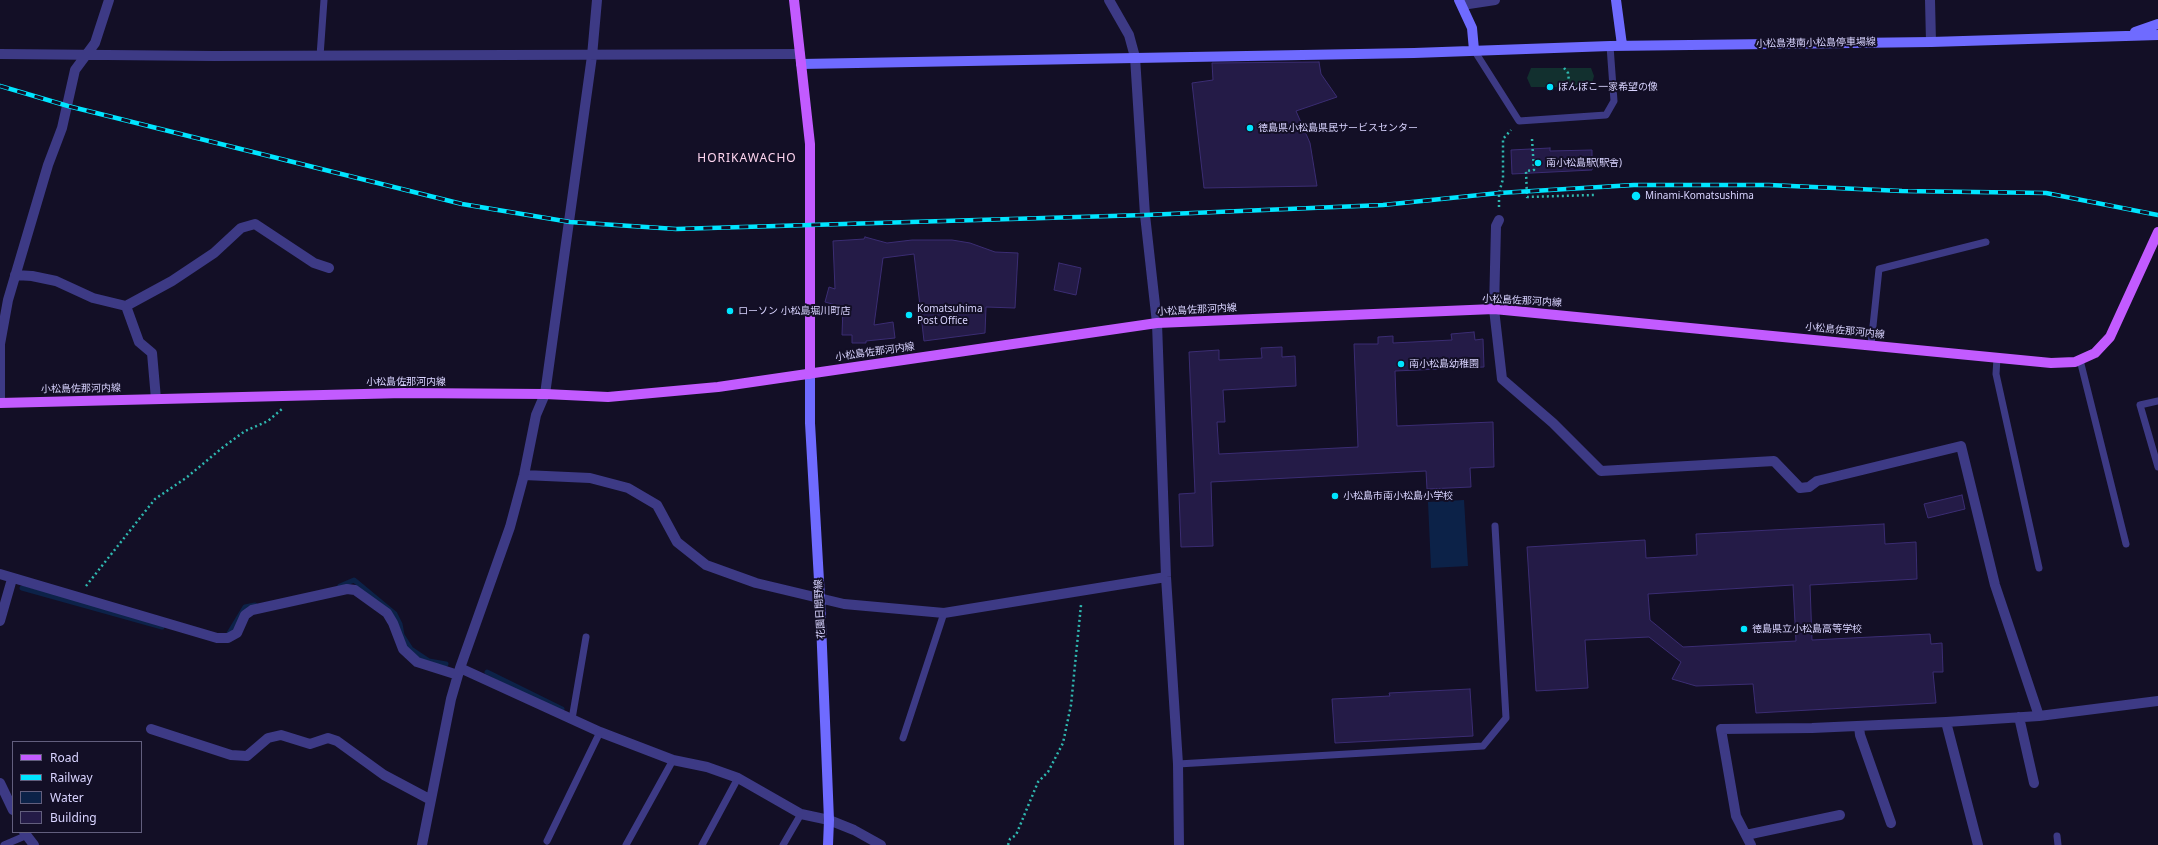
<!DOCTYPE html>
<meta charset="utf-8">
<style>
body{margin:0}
#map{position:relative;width:2158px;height:845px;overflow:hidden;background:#130f26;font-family:"Noto Sans",sans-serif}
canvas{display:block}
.legend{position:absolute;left:12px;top:741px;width:130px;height:92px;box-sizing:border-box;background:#130f26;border:1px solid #625e7d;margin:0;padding:5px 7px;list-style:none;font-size:12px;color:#d9d4ff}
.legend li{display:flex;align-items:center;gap:8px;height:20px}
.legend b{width:20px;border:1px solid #625e7d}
</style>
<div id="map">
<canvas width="2158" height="845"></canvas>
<ul class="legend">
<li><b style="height:5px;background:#c25bff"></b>Road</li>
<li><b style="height:5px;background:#00e5ff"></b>Railway</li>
<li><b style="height:11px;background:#0c2248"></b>Water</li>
<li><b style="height:11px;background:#241b47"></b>Building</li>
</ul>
</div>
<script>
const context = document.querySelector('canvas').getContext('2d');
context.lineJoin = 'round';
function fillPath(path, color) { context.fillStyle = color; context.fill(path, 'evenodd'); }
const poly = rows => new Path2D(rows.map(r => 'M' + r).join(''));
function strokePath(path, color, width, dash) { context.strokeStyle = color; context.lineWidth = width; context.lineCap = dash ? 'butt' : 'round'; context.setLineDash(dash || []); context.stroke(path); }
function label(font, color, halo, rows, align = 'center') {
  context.font = font + ' "Noto Sans","Noto Sans JP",sans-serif'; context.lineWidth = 4; context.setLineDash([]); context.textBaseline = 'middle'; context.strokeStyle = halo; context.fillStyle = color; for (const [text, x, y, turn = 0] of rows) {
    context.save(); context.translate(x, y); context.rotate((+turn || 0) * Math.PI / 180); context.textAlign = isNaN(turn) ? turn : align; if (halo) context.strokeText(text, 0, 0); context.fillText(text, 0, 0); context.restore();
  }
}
const green = poly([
 [1531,68,1591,68,1594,76,1591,87,1531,87,1527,78]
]);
const water = poly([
 [1464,500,1468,566,1431,568,1428,502]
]);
const stream = poly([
 [340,586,354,580,395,614,400,624,402,635,411,649,429,661,446,664],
 [22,588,162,627],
 [228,635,245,607,255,605],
 [487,672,562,709]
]);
const building = poly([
 [1319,62,1321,74,1337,97,1296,111,1310,143,1317,186,1204,188,1192,83,1213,80,1212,63,1319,62],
 [1550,148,1550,151,1592,150,1592,170,1512,174,1511,150,1550,148],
 [865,237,887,243,912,240,952,240,970,243,995,252,1018,253,1015,308,986,307,985,333,924,341,914,254,883,258,874,325,893,322,895,338,866,341,866,343,852,343,852,335,842,335,843,307,825,302,829,287,835,289,833,241,864,239,865,237],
 [1059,263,1081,268,1076,295,1054,290,1059,263],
 [1474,332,1475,340,1483,339,1484,367,1395,371,1397,426,1493,422,1494,467,1470,468,1471,487,1427,489,1426,471,1211,482,1213,546,1181,547,1179,494,1195,493,1189,352,1219,350,1219,360,1262,358,1261,348,1282,347,1282,357,1295,356,1296,386,1223,390,1225,422,1217,422,1219,454,1358,447,1354,344,1378,344,1378,337,1393,336,1393,343,1452,340,1451,334,1474,332],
 [1962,495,1965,509,1928,518,1924,504,1962,495],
 [1884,524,1885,544,1916,542,1917,579,1810,585,1812,640,1930,634,1931,644,1942,643,1943,672,1933,672,1936,703,1756,713,1753,684,1696,686,1672,679,1681,662,1649,637,1585,640,1588,688,1536,691,1527,547,1645,540,1646,558,1697,555,1696,534,1884,524],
 [1793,585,1796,641,1683,647,1650,620,1648,594,1793,585],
 [1470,689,1473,736,1335,743,1332,699,1390,696,1389,693,1470,689]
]);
const path = poly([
 [1564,68,1568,73,1569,81,1566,87],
 [1532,139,1534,170,1526,171,1527,197,1594,195],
 [1499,207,1499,193,1503,179,1503,139,1511,130],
 [86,586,155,499,186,478,222,448,245,431,268,421,282,409],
 [1008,845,1010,839,1016,835,1038,782,1048,772,1063,743,1071,705,1081,605]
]);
const lane = poly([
 [1474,50,1519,121,1606,115,1614,101,1610,46],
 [320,56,324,0],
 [1871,345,1879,269,1986,242],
 [1997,358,1996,374,2039,568],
 [2080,360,2126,544],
 [2158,401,2140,405,2158,467],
 [572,719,586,637],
 [903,738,944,613],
 [1178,764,1483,746,1506,718,1495,526],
 [2057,836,2058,845],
 [547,841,600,732],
 [4,845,25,836],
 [626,845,673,760],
 [702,845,738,778],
 [783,845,801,814]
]);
const street = poly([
 [1109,0,1129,35,1135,57,1145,215,1157,323,1166,577,1178,764,1179,845],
 [1930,0,1931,42],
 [1462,5,1495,0],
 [0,54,214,56,800,54],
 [1499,220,1496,226,1494,309,1502,379,1553,423,1601,471,1774,461,1800,488,1809,487,1817,481,1961,446,1995,585,2039,716],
 [15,275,32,276,56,281,93,298,126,306,172,281,214,253,241,228,255,224,314,263,329,268],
 [126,306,139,342,152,353,156,399],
 [0,403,0,344,8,300,48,165,62,128,75,70,95,43,109,0],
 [524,475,590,478,628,488,657,505,677,542,706,565,756,583,844,604,944,613,1166,577],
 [0,574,217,638,228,638,237,633,245,615,252,610,347,589,355,590,387,613,393,623,403,649,417,662,458,675],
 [0,621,12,579],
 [460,668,600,732,673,760,707,767,738,778,801,814,829,820,854,830,881,845],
 [2019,717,2034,783],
 [1946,722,1978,845],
 [1859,726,1860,735,1891,823],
 [151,729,231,755,247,756,268,738,281,735,310,744,328,738,337,741,384,775,431,800],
 [0,783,13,810],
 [24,832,34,845],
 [1746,835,1840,815],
 [422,845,451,699,460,668,510,527,524,475,536,415,545,394,592,56,597,0],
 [1751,845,1736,816,1721,729,1812,728,1946,722,2039,716,2158,701]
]);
const secondary = poly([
 [1459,0,1472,28,1474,50],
 [1616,0,1622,45],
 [2135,32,2158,24],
 [801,64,1414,53,1610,46,1931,42,2158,35],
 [810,374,810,423,820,598,829,820,828,845]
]);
const primary = poly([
 [794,0,810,144,810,374],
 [0,403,404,393,545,394,608,397,718,387,1157,323,1494,309,2051,363,2075,362,2095,353,2110,337,2158,232]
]);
const rail = poly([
 [0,86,68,106,462,204,570,222,676,229,1145,215,1383,205,1499,193,1634,185,1769,185,1902,191,2046,193,2158,215]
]);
const markers = [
 [1550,87,4,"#00e5ff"],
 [1250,128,4,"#00e5ff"],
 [1538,163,4,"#00e5ff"],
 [1636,196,5,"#00e5ff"],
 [730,311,4,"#00e5ff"],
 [909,315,4,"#00e5ff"],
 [1401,364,4,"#00e5ff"],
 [1335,496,4,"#00e5ff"],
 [1744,629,4,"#00e5ff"]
];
const streetNames = [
 ["小松島港南小松島停車場線",1816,43,-1],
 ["小松島佐那河内線",1522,301,3],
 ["小松島佐那河内線",1197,310,-3],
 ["小松島佐那河内線",1845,331,6],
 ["小松島佐那河内線",875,352,-8],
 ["小松島佐那河内線",406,382],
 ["小松島佐那河内線",81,389,-1],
 ["花園日開野線",820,609,-93]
];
const poiNames = [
 ["ぽんぽこ一家希望の像",1558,87],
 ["徳島県小松島県民サービスセンター",1258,128],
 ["南小松島駅(駅舎)",1546,163],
 ["Minami-Komatsushima",1645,196],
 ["Komatsuhima",917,309],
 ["Post Office",917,321],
 ["ローソン 小松島堀川町店",738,311],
 ["南小松島幼稚園",1409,364],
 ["小松島市南小松島小学校",1343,496],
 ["徳島県立小松島高等学校",1752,629]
];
const quarterNames = [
 ["HORIKAWACHO",747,159]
];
fillPath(green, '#12302f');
fillPath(water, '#0c2248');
strokePath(stream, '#0c2248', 5);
fillPath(building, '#241b47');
strokePath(building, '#3b2d73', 1);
strokePath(path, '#2fb8b0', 2.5, [2, 3]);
strokePath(lane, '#3d3a85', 7);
strokePath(street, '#3d3a85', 10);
strokePath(secondary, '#6f6bff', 10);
strokePath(primary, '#c25bff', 10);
strokePath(rail, '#00e5ff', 4.5);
strokePath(rail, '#130f26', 3, [9]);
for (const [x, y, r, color] of markers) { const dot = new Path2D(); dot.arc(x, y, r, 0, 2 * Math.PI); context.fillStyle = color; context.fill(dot); strokePath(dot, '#130f26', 1.5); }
label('10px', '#d9d4ff', '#130f26', streetNames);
label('10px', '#d9d4ff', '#130f26', poiNames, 'left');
context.letterSpacing = '1px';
label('12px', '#ffd6f0', '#130f26', quarterNames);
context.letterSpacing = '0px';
</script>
